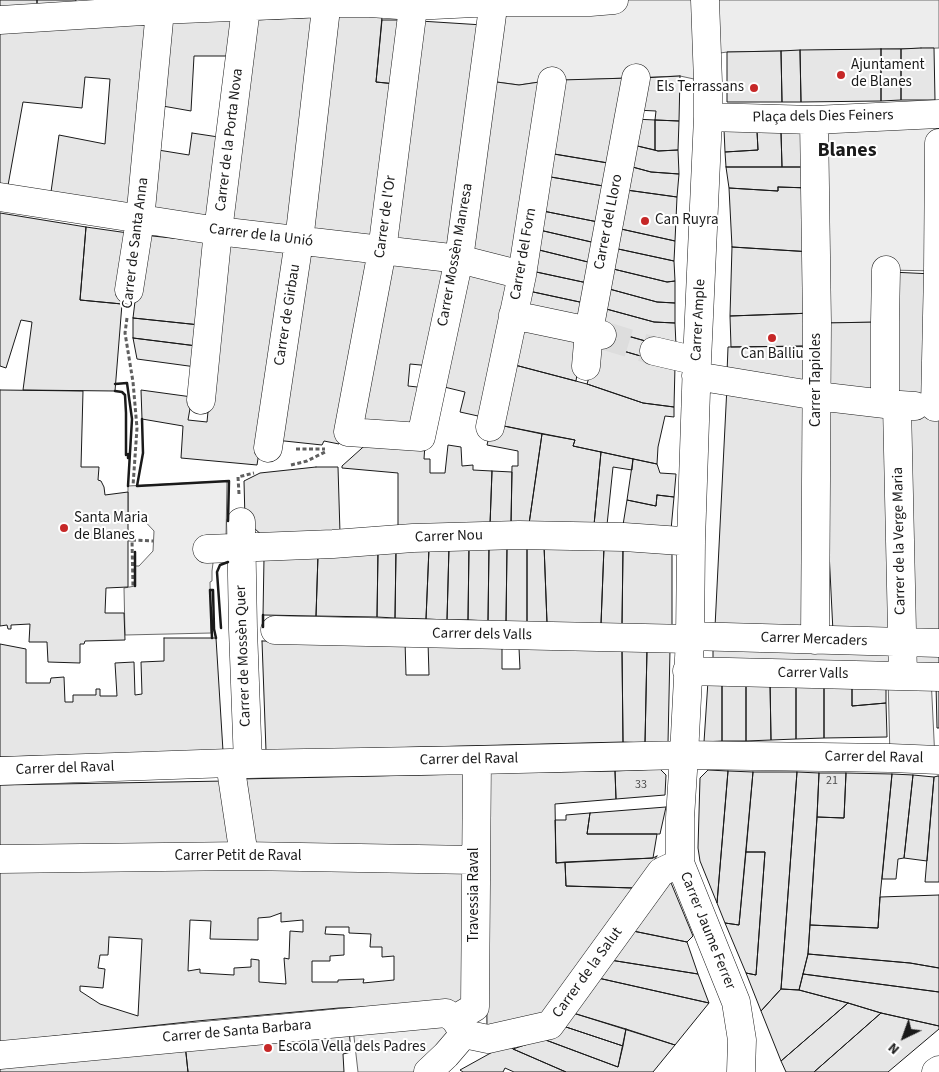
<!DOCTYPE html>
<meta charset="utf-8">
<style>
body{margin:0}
#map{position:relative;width:939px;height:1072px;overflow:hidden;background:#fff;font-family:"Source Sans 3",sans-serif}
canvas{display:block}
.north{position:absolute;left:879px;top:1012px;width:50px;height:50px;-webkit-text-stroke:4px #fff;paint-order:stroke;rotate:222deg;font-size:14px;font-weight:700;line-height:20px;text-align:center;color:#1a1a1a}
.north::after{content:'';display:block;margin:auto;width:18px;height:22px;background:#1a1a1a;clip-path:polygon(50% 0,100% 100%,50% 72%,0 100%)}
</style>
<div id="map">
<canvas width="939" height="1072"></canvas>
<div class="north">N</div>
</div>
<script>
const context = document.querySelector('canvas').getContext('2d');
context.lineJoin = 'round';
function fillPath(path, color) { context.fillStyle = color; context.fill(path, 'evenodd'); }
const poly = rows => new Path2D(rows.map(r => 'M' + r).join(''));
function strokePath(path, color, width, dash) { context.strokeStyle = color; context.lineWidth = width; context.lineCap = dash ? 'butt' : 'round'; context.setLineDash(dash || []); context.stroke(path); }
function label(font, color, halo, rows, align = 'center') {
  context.font = font + ' "Source Sans 3",sans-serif'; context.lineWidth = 4; context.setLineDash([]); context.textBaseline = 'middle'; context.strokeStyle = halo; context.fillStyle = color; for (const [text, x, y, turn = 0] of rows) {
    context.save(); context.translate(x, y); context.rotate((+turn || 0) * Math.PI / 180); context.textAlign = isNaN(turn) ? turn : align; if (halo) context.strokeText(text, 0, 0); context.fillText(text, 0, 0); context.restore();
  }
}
const parking = poly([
 [614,0,939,0,939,48,727,52,707,55,708,82,680,76,546,81,519,85,489,81,494,2,614,0],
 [939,114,938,271,886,270,885,322,817,323,814,120,939,114],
 [227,481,226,538,203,539,213,563,212,571,212,581,210,582,211,633,125,635,124,588,135,586,135,566,139,566,153,551,154,531,139,515,128,516,128,486,227,481],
 [888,676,931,677,935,760,890,758,888,676],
 [441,1021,455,1033,415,1072,358,1072,353,1028,441,1021]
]);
const building = poly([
 [0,0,37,0,37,9,0,11,0,0],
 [37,0,76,0,75,7,37,9,37,0],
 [334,14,382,17,376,82,396,84,376,244,309,237,334,14],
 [238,17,234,56,194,56,191,111,157,105,166,18,238,17],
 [321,17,295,231,230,224,254,20,321,17],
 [152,19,131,210,50,199,59,135,105,144,110,79,85,77,82,108,23,102,7,191,0,190,0,27,152,19],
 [382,20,404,20,396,84,376,82,382,20],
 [420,21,483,25,454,253,392,246,420,21],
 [921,48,934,48,935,100,901,100,901,49,921,48],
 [881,49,881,101,801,102,800,50,881,49],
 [881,49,901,49,901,100,881,101,881,49],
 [800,50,801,102,782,102,781,51,800,50],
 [781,51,782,102,727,102,727,52,781,51],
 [680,76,679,121,655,120,656,111,636,110,642,78,680,76],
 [630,78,614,164,548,153,561,80,630,78],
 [489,81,519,85,546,81,516,267,464,253,489,81],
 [634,119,655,120,655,150,629,144,634,119],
 [655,120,679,121,678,150,658,151,655,150,655,120],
 [724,129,757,131,758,150,725,152,724,129],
 [757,131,781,132,782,167,726,167,725,152,758,150,757,131],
 [781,132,808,133,809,167,782,167,781,132],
 [192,133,225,138,213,222,146,212,152,149,189,155,192,133],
 [629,144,658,151,678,150,679,174,651,172,625,165,629,144],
 [548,153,614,164,609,187,545,176,548,153],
 [625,165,651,172,679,174,677,197,619,189,625,165],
 [726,167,809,167,810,188,778,187,778,191,729,188,726,167],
 [545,176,609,187,603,223,538,210,545,176],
 [778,187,810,188,812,252,732,247,729,188,778,191,778,187],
 [619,189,677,197,675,241,612,227,619,189],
 [538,210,603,223,600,244,535,229,538,210],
 [0,213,86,227,80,300,122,304,115,391,23,390,32,322,21,320,6,368,0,366,0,213],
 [86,227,128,233,122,304,80,300,86,227],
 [612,227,675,241,674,261,609,247,612,227],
 [535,229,600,244,596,264,531,248,535,229],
 [143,235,210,242,200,325,133,318,143,235],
 [224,242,291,247,257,465,181,458,183,426,142,419,141,390,192,397,188,420,207,422,224,242],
 [609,247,674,261,675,281,667,282,605,267,609,247],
 [732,247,812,252,813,313,730,316,732,247],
 [531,248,596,264,592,284,527,270,531,248],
 [303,251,372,257,339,444,324,441,322,445,275,440,303,251],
 [387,259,452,266,431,366,410,364,408,386,427,388,418,430,356,424,387,259],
 [605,267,667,282,675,281,675,303,657,302,602,287,605,267],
 [460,268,512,281,487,418,460,412,465,392,436,385,460,268],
 [527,270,592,284,589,304,524,290,527,270],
 [891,272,933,274,927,400,892,397,891,272],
 [602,287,657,302,675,303,675,323,654,322,599,307,602,287],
 [524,290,589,304,585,326,520,310,524,290],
 [599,307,654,322,675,323,676,346,656,344,595,327,599,307],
 [813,313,813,346,731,347,730,316,813,313],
 [133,318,200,325,197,346,133,338,133,318],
 [519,322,575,337,581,347,576,381,511,364,519,322],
 [879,322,880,395,825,387,824,323,879,322],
 [604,329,656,344,651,359,599,344,604,329],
 [133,338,197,346,196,367,137,359,133,338],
 [599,344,675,366,674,407,643,403,587,384,599,344],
 [813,346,810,381,727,373,728,347,813,346],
 [511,364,587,384,643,403,674,407,674,417,665,416,658,447,657,464,573,446,575,440,499,425,511,364],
 [727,386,807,401,805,631,715,627,727,386],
 [0,390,83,391,81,467,99,467,98,480,101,481,104,487,105,495,128,492,128,587,106,588,105,613,124,613,125,640,85,641,84,644,80,644,80,663,48,662,47,642,29,642,30,624,11,625,11,629,8,629,7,625,0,626,0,390],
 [879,409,891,428,894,633,833,632,822,410,879,409],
 [903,412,939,416,939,633,911,633,903,412],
 [499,425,542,434,529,524,511,524,512,466,518,466,518,451,487,445,491,428,499,425],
 [542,434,575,440,573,446,601,452,594,525,529,524,542,434],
 [371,440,425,444,424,459,430,459,430,473,445,473,448,445,461,447,462,466,473,465,473,470,492,471,490,525,398,527,398,473,342,468,342,466,371,440],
 [601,452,633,459,632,470,613,467,607,525,594,525,601,452],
 [633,459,657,464,660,473,676,474,674,497,657,495,656,506,627,500,633,459],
 [316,467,338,467,340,533,264,537,245,520,244,481,260,473,316,467],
 [492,471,512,472,511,524,490,525,492,471],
 [657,495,674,497,671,530,623,525,627,500,656,506,657,495],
 [544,545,547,623,527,622,527,546,544,545],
 [544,545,604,547,601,624,547,623,544,545],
 [469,546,489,547,488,621,468,620,469,546],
 [469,546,468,620,447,620,449,547,469,546],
 [527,546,527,622,506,622,507,547,527,546],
 [449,547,447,620,426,619,429,548,449,547],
 [489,547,507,547,506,622,488,621,489,547],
 [604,547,623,549,622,625,601,624,604,547],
 [429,548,426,619,395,618,396,549,429,548],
 [396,549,395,618,377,617,378,551,396,549],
 [623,549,672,552,672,627,622,625,623,549],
 [378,551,377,617,316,616,318,555,378,551],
 [318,555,316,616,263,615,264,558,318,555],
 [164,638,216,638,223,751,0,757,0,644,26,649,26,683,50,683,51,678,64,677,65,702,73,702,73,695,96,695,96,689,100,689,100,696,117,696,115,663,134,662,135,695,142,694,141,662,164,661,164,638],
 [262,641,405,641,406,675,429,675,428,642,502,646,502,669,520,669,519,648,622,649,623,742,266,751,262,641],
 [713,646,895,651,897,671,713,666,713,646],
 [622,649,647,649,645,743,623,742,622,649],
 [647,649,670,650,668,743,645,743,647,649],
 [913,653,939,653,939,671,912,671,913,653],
 [722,680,746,681,746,741,722,741,722,680],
 [722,680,722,741,704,742,708,681,722,680],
 [746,681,770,681,771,740,746,741,746,681],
 [770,681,796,681,796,739,771,740,770,681],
 [796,681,824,682,824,738,796,739,796,681],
 [824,682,852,682,852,706,886,703,887,737,824,738,824,682],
 [852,682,886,682,886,703,852,706,852,682],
 [936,684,939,685,939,728,937,728,936,684],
 [660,769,666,775,665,795,616,799,615,771,660,769],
 [708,770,728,771,717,903,700,861,698,848,700,778,708,770],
 [615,771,616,799,555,804,556,863,565,862,566,886,634,888,544,1014,487,1031,485,773,615,771],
 [728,771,753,772,739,925,725,923,717,903,728,771],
 [753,772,797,772,781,989,761,1011,746,973,756,975,765,852,746,852,753,772],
 [797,772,819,773,817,817,808,954,799,990,781,989,797,772],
 [819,773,846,773,844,818,817,817,819,773],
 [846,773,892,774,880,897,878,928,810,925,817,817,844,818,846,773],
 [463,774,470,780,469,848,251,849,241,779,463,774],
 [892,774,913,775,904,858,898,859,896,879,882,879,892,774],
 [913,775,934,777,927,861,904,858,913,775],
 [938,776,939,776,939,882,925,882,934,777,938,776],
 [226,781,236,850,0,853,0,785,226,781],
 [666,807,660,834,587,834,590,813,666,807],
 [590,813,587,834,657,834,653,858,556,863,555,820,566,820,566,815,590,813],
 [746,852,765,852,756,975,746,973,725,923,739,925,746,852],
 [657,856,634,888,566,886,565,862,653,858,657,856],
 [468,866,470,1003,339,1008,197,1021,0,1042,0,870,468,866],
 [281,913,281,922,303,920,303,932,290,931,289,959,284,958,286,984,259,982,259,960,251,959,251,967,234,968,234,975,200,973,200,969,188,971,190,920,211,921,210,939,258,940,258,918,270,917,281,913],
 [326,927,349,927,349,933,371,934,370,947,382,947,382,957,394,956,394,980,363,983,364,979,338,980,338,982,312,982,312,961,330,961,330,956,344,955,344,935,325,934,326,927],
 [109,937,142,939,138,1016,100,1004,80,991,80,986,103,988,105,969,98,968,100,955,108,955,109,937],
 [669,878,693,936,687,942,628,930,669,878],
 [939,895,939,968,910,963,808,954,810,925,878,928,880,897,939,895],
 [628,930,687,942,698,974,610,960,628,930],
 [808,954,910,963,939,968,939,992,803,974,808,954],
 [610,960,698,974,709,1003,598,978,610,960],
 [803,974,939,992,939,1026,881,1013,848,1003,799,990,803,974],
 [598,978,709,1003,675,1045,573,1013,598,978],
 [781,989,799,990,848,1003,781,1061,761,1011,781,989],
 [848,1003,881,1013,814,1072,786,1072,781,1061,848,1003],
 [573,1013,626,1029,623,1046,563,1026,573,1013],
 [881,1013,939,1026,939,1029,888,1072,814,1072,881,1013],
 [563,1026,623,1046,618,1067,543,1039,563,1026],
 [349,1029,351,1052,343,1054,344,1072,188,1072,185,1044,349,1029],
 [626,1029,675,1045,653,1072,566,1072,513,1049,543,1039,618,1067,626,1029],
 [185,1044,188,1072,0,1072,0,1064,185,1044],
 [507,1044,513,1049,566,1072,514,1072,505,1068,503,1072,463,1072,460,1070,507,1044]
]);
const minorTunnel = poly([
 [602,335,654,351]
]);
const path = poly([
 [127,318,125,333,133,382,137,428,133,486],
 [296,449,325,449],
 [291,465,307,461,327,451],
 [239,494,238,477,254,473],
 [128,540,132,540,133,587],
 [132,540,153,541]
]);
const minor = poly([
 [414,0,382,251,348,432,421,437,459,259,494,0],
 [705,0,708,82,708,117,697,361,691,541,690,639,684,755,680,818,680,863,736,1002,742,1040,741,1072],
 [0,20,159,10,326,3,370,3,413,6,494,2,590,2,614,0],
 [708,117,814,120,939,114],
 [814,120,817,323,815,640],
 [0,197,218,231,459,259,522,275],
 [129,290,140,220,161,0],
 [513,315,589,331,602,335],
 [654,351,697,361],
 [586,366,589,331,636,78],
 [696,376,817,396,885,404,915,406],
 [201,400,218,231,247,0],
 [885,404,885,322,886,270],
 [897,405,903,676],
 [935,407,938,271,939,143],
 [490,427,522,275,552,81],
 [268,448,299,241,327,0],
 [241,522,243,629,248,764],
 [207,549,333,544,413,538,519,535,624,537,681,541,691,541],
 [275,630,690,639],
 [690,636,939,643],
 [687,671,939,677],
 [230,763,244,856],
 [0,771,230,763,248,764,477,760,684,755,890,758,939,760],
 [0,859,244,856,475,860],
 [455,1019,475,1007,477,760],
 [464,1034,488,1039,550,1025,661,872,680,863],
 [0,1055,446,1013,455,1019,464,1034],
 [428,1072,446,1055,464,1034],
 [936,1072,939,1070]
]);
const wall = poly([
 [115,384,127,383,132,419,128,486],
 [115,391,122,392,125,395,126,413,126,455,128,454,128,458],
 [142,419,143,453,137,486,229,481,228,521],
 [135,586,135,552],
 [213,590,214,629,216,638],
 [263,627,263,615],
 [221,628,217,572,220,565,228,562],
 [212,638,210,590,213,590]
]);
const markers = [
 [841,75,5,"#c62828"],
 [754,88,5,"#c62828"],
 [645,221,5,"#c62828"],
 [772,338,5,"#c62828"],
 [64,528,5,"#c62828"],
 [268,1048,5,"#c62828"]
];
const numberNames = [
 ["21",832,781],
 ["33",641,785]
];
const poiNames = [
 ["Ajuntament",851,66],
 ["de Blanes",851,83],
 ["Els Terrassans",744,88,"right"],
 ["Can Ruyra",655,221],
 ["Can Balliu",772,355,"center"],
 ["Santa Maria",74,519],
 ["de Blanes",74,536],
 ["Escola Vella dels Padres",278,1048]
];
const streetNames = [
 ["Plaça dels Dies Feiners",823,117,-1],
 ["Carrer de la Porta Nova",230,140,-83],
 ["Carrer de l'Or",386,217,-82],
 ["Carrer del Lloro",609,222,-79],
 ["Carrer de la Unió",261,236,7],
 ["Carrer de Santa Anna",136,243,-83],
 ["Carrer del Forn",524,254,-80],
 ["Carrer Mossèn Manresa",456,255,-80],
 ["Carrer de Girbau",288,315,-81],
 ["Carrer Ample",699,320,-87],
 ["Carrer Tapioles",817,380,-90],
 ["Carrer Nou",449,537,-2],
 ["Carrer de la Verge Maria",900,541,-91],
 ["Carrer dels Valls",482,635,1],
 ["Carrer Mercaders",814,640,2],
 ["Carrer de Mossèn Quer",244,656,-92],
 ["Carrer Valls",813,674,1],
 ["Carrer del Raval",874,758,1],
 ["Carrer del Raval",469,760,-1],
 ["Carrer del Raval",65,769,-2],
 ["Carrer Petit de Raval",238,857],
 ["Travessia Raval",475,895,-90],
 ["Carrer Jaume Ferrer",707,931,68],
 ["Carrer de la Salut",588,973,-54],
 ["Carrer de Santa Barbara",237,1032,-5]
];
const districtNames = [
 ["Blanes",847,152]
];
fillPath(parking, '#ededed');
strokePath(parking, '#6a6a6a', 1);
fillPath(building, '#e6e6e6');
strokePath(building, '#1a1a1a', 1);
strokePath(minorTunnel, '#ddd', 28, [28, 14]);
strokePath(minor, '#1a1a1a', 29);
strokePath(path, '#5f5f5f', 3, [4, 2.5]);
strokePath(minor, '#fff', 28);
strokePath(wall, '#1a1a1a', 2.5);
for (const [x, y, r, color] of markers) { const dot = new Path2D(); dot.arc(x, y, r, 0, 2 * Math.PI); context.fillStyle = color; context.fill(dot); strokePath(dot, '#fff', 2); }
label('12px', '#4d4d4d', null, numberNames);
label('15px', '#1a1a1a', '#fff', poiNames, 'left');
label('15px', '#1a1a1a', '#fff', streetNames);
label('bold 20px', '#1a1a1a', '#fff', districtNames);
</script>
